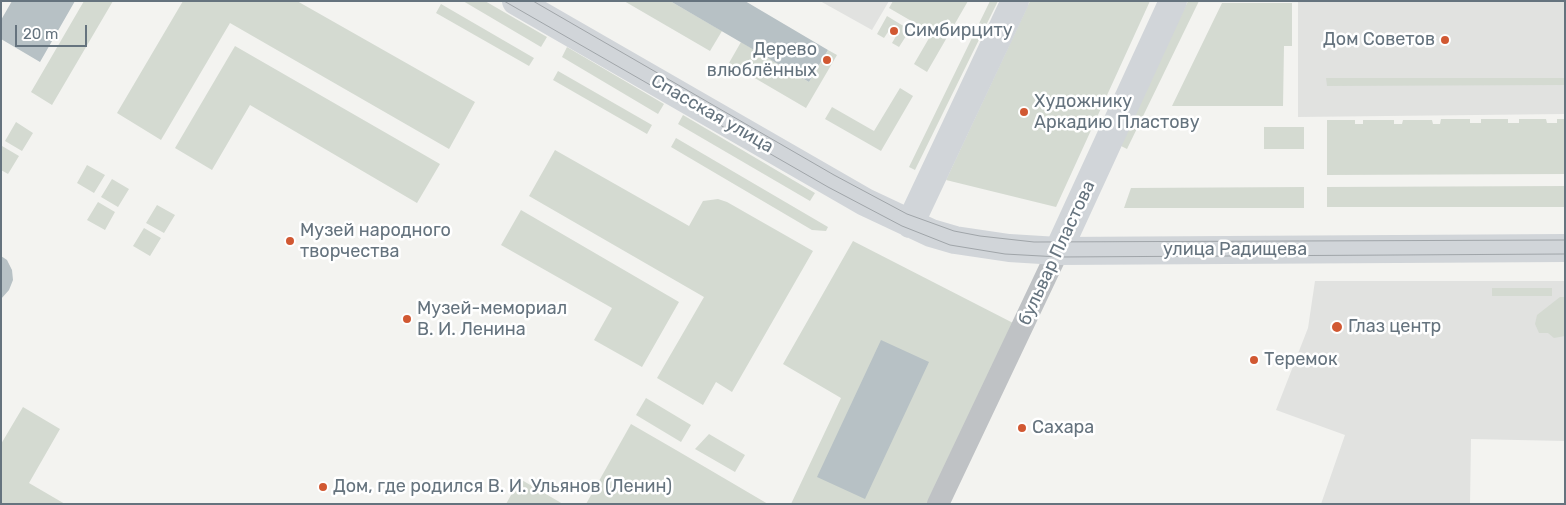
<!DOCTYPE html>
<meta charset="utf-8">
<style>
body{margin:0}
#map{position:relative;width:1566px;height:505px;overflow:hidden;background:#f3f3f0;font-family:Rubik,sans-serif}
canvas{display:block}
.frame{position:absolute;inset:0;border:2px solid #65737e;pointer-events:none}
.scale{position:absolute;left:15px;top:25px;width:72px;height:22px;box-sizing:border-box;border:2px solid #65737e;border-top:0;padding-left:6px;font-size:15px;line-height:18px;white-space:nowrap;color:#65737e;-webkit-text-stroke:4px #fff;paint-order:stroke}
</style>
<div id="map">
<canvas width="1566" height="505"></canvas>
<div class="frame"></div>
<div class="scale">20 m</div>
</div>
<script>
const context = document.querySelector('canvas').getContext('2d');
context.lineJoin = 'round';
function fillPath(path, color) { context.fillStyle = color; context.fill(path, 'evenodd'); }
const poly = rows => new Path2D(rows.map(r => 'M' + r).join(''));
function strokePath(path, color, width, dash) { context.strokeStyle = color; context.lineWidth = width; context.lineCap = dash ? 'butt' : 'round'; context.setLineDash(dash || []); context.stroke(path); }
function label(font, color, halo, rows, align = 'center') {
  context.font = font + ' Rubik,sans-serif'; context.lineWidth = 5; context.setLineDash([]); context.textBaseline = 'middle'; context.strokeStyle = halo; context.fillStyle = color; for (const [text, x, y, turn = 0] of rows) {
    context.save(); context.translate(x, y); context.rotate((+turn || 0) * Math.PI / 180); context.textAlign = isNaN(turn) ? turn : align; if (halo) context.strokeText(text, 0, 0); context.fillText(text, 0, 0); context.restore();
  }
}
const built = poly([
 [820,1,889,1,872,30],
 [1298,1,1565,1,1565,114,1298,117],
 [1315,281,1565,281,1565,441,1471,439,1470,504,1321,504,1345,435,1276,410,1308,328]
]);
const green = poly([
 [84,1,113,1,52,105,31,92],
 [183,1,297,1,475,102,449,149,230,23,161,140,117,113],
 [463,1,485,1,547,37,541,47],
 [624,1,670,1,722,31,710,51],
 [893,1,968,1,927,72,914,64,932,33,889,8],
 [990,1,998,1,915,170,909,167],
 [1030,1,1150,1,1056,207,946,180],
 [1188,1,1199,1,1127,149,1119,145],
 [1222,3,1292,3,1292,46,1284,46,1283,106,1172,106],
 [441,4,534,58,529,66,436,13],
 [887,16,910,30,899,47,892,43,899,31,892,26,884,38,877,34],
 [741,42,809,82,828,50,837,55,806,108,729,63],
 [235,46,440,164,417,203,250,105,212,170,175,148],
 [567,47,664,104,658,114,562,57],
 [558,71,652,125,647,134,553,80],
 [1326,78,1565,78,1565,85,1327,86],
 [900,88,913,96,881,151,825,119,832,107,874,131],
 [683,115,815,193,810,201,678,124],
 [1441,119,1470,119,1470,123,1481,123,1481,119,1508,119,1508,123,1519,123,1519,119,1546,119,1547,123,1557,123,1557,119,1565,119,1565,174,1327,175,1327,120,1355,120,1355,124,1363,124,1363,120,1394,120,1394,124,1402,124,1403,120,1432,120,1433,124,1440,124],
 [16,122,33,133,22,151,5,141],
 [1264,127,1304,127,1304,149,1264,149],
 [676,138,828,227,826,231,812,230,671,147],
 [2,146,19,156,8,174,1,170],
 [555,150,689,226,703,201,718,199,727,202,813,251,732,392,716,382,703,405,657,378,704,297,529,196],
 [87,165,105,175,94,193,77,183],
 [112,179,129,189,118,207,101,197],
 [1565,186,1565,207,1327,207,1327,187],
 [1304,187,1304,208,1124,208,1131,188],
 [98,202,115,212,105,230,87,220],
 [157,205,175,215,164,233,146,223],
 [521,210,679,302,642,367,594,340,612,308,501,245],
 [144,228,161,238,150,256,133,246],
 [853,241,1015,324,930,504,791,504,841,398,783,364],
 [1492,288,1552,288,1552,296,1492,296],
 [1560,297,1565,297,1565,336,1554,338,1548,333,1539,333,1535,324,1537,315],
 [646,398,691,425,681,442,636,415],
 [23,407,60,429,29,483,65,504,1,504,1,444],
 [631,424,676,450,768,504,586,504],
 [709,434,745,455,735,472,695,449],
 [520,479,563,504,506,504]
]);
const water = poly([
 [12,1,75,1,40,62,1,39,1,20],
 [670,1,745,1,828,50,809,82],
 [1,256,7,260,12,270,13,280,9,290,1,299],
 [881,340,929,362,865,499,817,477]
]);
const street = poly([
 [938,504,1058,251]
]);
const secondary = poly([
 [516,1,865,202,931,233,955,240,1009,248,1058,251,1565,248],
 [910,224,1015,1],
 [1058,251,1173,1]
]);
const tram = poly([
 [504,1,828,187,902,226,950,245,1005,254,1059,257,1565,254],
 [533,1,834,175,907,214,954,231,980,236,1034,242,1565,240]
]);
const markers = [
 [894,31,5,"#d15832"],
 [1445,40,5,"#d15832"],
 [827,60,5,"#d15832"],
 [1024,112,5,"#d15832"],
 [290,241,5,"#d15832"],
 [407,319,5,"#d15832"],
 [1337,327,6,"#d15832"],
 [1254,360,5,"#d15832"],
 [1022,428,5,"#d15832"],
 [323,487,5,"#d15832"]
];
const poiNames = [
 ["Симбирциту",904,31],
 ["Дом Советов",1435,40,"right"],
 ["Дерево",817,50,"right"],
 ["влюблённых",817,71,"right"],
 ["Художнику",1034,102],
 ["Аркадию Пластову",1034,123],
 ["Музей народного",300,231],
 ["творчества",300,252],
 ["Музей-мемориал",417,309],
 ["В. И. Ленина",417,330],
 ["Глаз центр",1348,327],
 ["Теремок",1264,360],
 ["Сахара",1032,428],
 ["Дом, где родился В. И. Ульянов (Ленин)",333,487]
];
const streetNames = [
 ["Спасская улица",712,114,30],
 ["улица Радищева",1235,250],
 ["бульвар Пластова",1057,253,-65]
];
fillPath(built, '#e1e2e0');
fillPath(green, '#d4dad1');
fillPath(water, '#b7c1c5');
strokePath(street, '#bfc2c5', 22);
strokePath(secondary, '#d1d5d9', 28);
strokePath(tram, '#a0a5a9', 1);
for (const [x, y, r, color] of markers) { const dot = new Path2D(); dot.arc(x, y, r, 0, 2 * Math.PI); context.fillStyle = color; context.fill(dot); strokePath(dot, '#fff', 2); }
label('18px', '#65737e', '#fff', poiNames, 'left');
label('18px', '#65737e', '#fff', streetNames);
</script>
